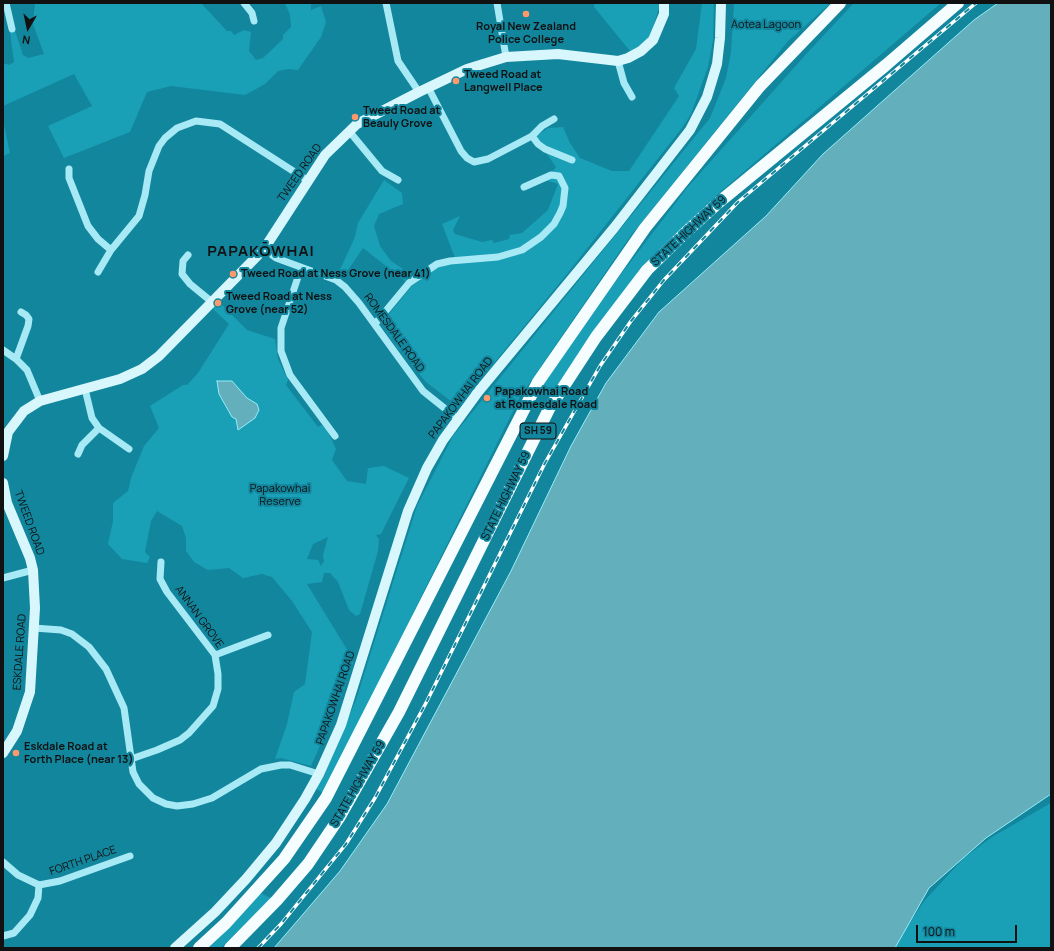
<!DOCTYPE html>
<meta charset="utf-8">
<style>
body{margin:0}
#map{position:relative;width:1054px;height:951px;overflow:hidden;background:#12869d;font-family:Manrope,sans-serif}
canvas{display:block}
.frame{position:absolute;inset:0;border:4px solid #111;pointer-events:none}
.north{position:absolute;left:8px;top:8px;width:40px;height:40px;-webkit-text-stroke:3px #12869d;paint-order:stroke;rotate:189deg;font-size:11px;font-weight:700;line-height:16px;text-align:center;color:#111}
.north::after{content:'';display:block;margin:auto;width:14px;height:18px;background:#111;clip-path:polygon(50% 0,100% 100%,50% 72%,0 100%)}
.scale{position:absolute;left:916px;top:925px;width:101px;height:18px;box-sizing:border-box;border:2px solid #111;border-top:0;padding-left:5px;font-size:12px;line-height:14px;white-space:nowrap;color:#111;-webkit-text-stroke:3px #12869d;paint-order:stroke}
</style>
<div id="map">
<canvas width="1054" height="951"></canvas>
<div class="frame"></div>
<div class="north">N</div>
<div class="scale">100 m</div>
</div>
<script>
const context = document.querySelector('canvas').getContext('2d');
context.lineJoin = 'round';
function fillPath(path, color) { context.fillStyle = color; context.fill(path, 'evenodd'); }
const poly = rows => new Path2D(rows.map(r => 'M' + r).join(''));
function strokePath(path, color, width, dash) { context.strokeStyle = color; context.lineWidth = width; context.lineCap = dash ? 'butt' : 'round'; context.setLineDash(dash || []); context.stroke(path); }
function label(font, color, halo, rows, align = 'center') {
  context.font = font + ' Manrope,sans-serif'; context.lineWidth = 4; context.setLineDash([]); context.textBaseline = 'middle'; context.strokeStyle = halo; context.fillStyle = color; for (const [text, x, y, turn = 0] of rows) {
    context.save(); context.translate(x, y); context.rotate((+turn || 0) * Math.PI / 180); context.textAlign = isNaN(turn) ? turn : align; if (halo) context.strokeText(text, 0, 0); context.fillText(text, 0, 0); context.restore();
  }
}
const green = poly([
 [35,3,201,3,227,31,231,31,234,35,244,30,251,32,249,51,256,60,263,58,283,39,283,35,291,27,290,15,285,3,311,3,311,10,321,6,326,22,321,37,298,70,288,69,278,71,265,84,245,95,171,86,147,92,130,132,64,158,48,126,92,106,74,74,3,106,3,63,9,65,14,62,10,32,15,31,23,55,28,58,44,54,33,24],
 [594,3,659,3,659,8,650,36,637,48,630,51,594,7],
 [702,3,714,3,713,40,708,67,691,114,682,128,567,274,490,368,456,405,426,382,396,346,381,324,411,287,439,266,455,258,442,224,460,216,453,230,455,234,482,242,492,240,494,243,509,239,510,235,522,233,548,210,558,184,545,180,556,167,535,137,548,128,563,127,570,143,580,158,612,171,629,171,679,96,674,88,696,49],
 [734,3,831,3,788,41,629,238,520,397,324,793,316,789,340,738,356,700,417,506,453,436,710,118,726,78,731,52],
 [854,3,941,3,718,194,641,267,556,389,540,385,599,303,687,188,808,52],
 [3,120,10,153,3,156],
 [384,180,402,193,403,204,379,214,374,226,380,246,391,261,412,275,405,281,363,248,342,279,337,276,355,237,358,223],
 [219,302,247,330,275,339,278,359,288,380,286,385,318,427,322,425,327,430,336,449,332,460,347,481,366,484,368,468,384,466,409,478,381,534,376,535,379,539,378,551,360,614,356,616,349,610,338,582,330,573,324,573,322,582,307,584,354,661,343,693,311,766,281,758,275,759,287,724,294,692,305,684,312,632,292,601,272,577,262,574,243,578,229,568,208,570,194,562,186,551,186,538,182,526,157,511,151,521,145,552,150,557,147,563,122,559,108,544,113,521,113,503,128,491,131,478,144,446,159,428,150,406,183,385,187,385,198,373,229,324,213,309],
 [217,381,232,381,247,398,257,404,238,430,236,419,232,417,219,394],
 [328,537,323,555,324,561,321,566,318,560,307,559,313,544],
 [1051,803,1051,948,895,948,908,925,925,900,964,858,992,837],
 [260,893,271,898,221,948,206,948]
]);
const water = poly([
 [998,3,1051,3,1051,794,986,838,929,888,895,948,274,948,340,871,387,804,511,571,571,446,606,383,659,312,766,216,823,154,974,20,998,3],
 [217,381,232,381,247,398,257,404,259,410,255,418,238,430,236,419,232,417,219,394,217,381]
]);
const street = poly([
 [6,3,12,29],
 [244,3,252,13,254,21],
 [386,3,398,61,419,92],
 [497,3,506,57],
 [618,61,624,83,632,97],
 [428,87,461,151,467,158,474,162,488,159,532,136,538,144,545,149,572,160],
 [349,131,382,171,398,180],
 [532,136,542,126,554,119],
 [69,169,69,178,88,226,98,239,111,250],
 [264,249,276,258,336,280,345,287,359,303,423,391,458,419],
 [188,255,183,261,182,274,190,284,212,302],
 [301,268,281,328,281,351,290,375,335,436],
 [98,272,111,250,139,216,145,195,149,171,159,146,165,138,177,128,196,121,220,124,307,180],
 [375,324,409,283,437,264,450,261,498,257,522,250,541,237,554,224,560,213,563,206,565,188,559,176,551,175,524,187],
 [3,350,16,359,27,370,40,401],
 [16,359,28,326,29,319,26,315,21,312],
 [85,389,92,418,99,428,129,449],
 [78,454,82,445,99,428],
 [3,578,33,570],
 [34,628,61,630,72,634,89,647,106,669,124,708,133,772,139,784,153,798,166,804,177,806,193,804,212,798,261,769,281,765,290,765,319,774],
 [215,655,268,635],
 [131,759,157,750,180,740,189,733,213,706,218,689,218,674,215,655,167,592,160,579,161,562],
 [3,862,18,875,39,885,60,881,130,856],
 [3,936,14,933,30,915,38,898,39,885]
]);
const secondary = poly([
 [3,456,8,432,24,411,40,401,120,379,142,369,159,356,264,249,325,155,357,124,419,92,467,69,506,57,558,54,618,61,628,58,641,51,653,40,664,14,664,3],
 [3,483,7,503,30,558,33,570,35,608,30,692,17,731,3,753],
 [175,948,215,912,246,879,276,843,305,799,319,774,341,725,408,511,427,468,443,440,478,392,614,228,690,130,707,97,717,64,720,38,721,3]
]);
const primary = poly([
 [199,948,226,923,284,859,326,798,538,382,645,228,760,86,840,3],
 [230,948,277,900,308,864,339,818,399,712,549,409,596,337,647,270,684,234,718,203,886,65,958,3]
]);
const rail = poly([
 [258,948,281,924,346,844,375,798,427,701,545,463,600,366,631,321,664,280,738,202,976,3]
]);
const markers = [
 [526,14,4,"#ff996b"],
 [456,81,4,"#ff996b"],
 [355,117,4,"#ff996b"],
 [233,274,4,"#ff996b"],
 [218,303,4,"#ff996b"],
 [487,398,4,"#ff996b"],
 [16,753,4,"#ff996b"]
];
const shields = [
 [538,431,36]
];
const shieldNames = [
 ["SH 59",538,431]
];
const parkNames = [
 ["Aotea Lagoon",766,25],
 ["Papakowhai",280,489],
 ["Reserve",280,502]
];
const poiNames = [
 ["Royal New Zealand",526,27,"center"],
 ["Police College",526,40,"center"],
 ["Tweed Road at",464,75],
 ["Langwell Place",464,88],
 ["Tweed Road at",363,111],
 ["Beauly Grove",363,124],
 ["Tweed Road at Ness Grove (near 41)",241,274],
 ["Tweed Road at Ness",226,297],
 ["Grove (near 52)",226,310],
 ["Papakowhai Road",495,392],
 ["at Romesdale Road",495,405],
 ["Eskdale Road at",24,747],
 ["Forth Place (near 13)",24,760]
];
const streetNames = [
 ["TWEED ROAD",300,173,-55],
 ["STATE HIGHWAY 59",689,231,-43],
 ["ROMESDALE ROAD",394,333,54],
 ["PAPAKOWHAI ROAD",461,398,-53],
 ["STATE HIGHWAY 59",506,496,-64],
 ["TWEED ROAD",29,523,70],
 ["ANNAN GROVE",199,617,54],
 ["ESKDALE ROAD",20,652,-86],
 ["PAPAKOWHAI ROAD",336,698,-71],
 ["STATE HIGHWAY 59",358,784,-60],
 ["FORTH PLACE",83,861,-19]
];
const districtNames = [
 ["PAPAKŌWHAI",261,252]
];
fillPath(green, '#19a0b7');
fillPath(water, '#63afbc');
strokePath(water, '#99ebf7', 1);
strokePath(street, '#a7e9f4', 7);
strokePath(secondary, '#d7f7fd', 10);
strokePath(primary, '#f5fdff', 12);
strokePath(rail, '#fff', 3.5);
strokePath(rail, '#12869d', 2, [6]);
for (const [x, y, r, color] of markers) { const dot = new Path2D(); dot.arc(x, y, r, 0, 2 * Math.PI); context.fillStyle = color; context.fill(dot); strokePath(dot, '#12869d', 1.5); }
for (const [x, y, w] of shields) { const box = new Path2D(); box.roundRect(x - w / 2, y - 8, w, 16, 3); context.fillStyle = '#12869d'; context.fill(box); strokePath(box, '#111', 1); }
label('bold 10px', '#111', null, shieldNames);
label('11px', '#111', '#12869d', parkNames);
label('bold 11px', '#111', '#12869d', poiNames, 'left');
label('11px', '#111', '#12869d', streetNames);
context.letterSpacing = '1px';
label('bold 15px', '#111', '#12869d', districtNames);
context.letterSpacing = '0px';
</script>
